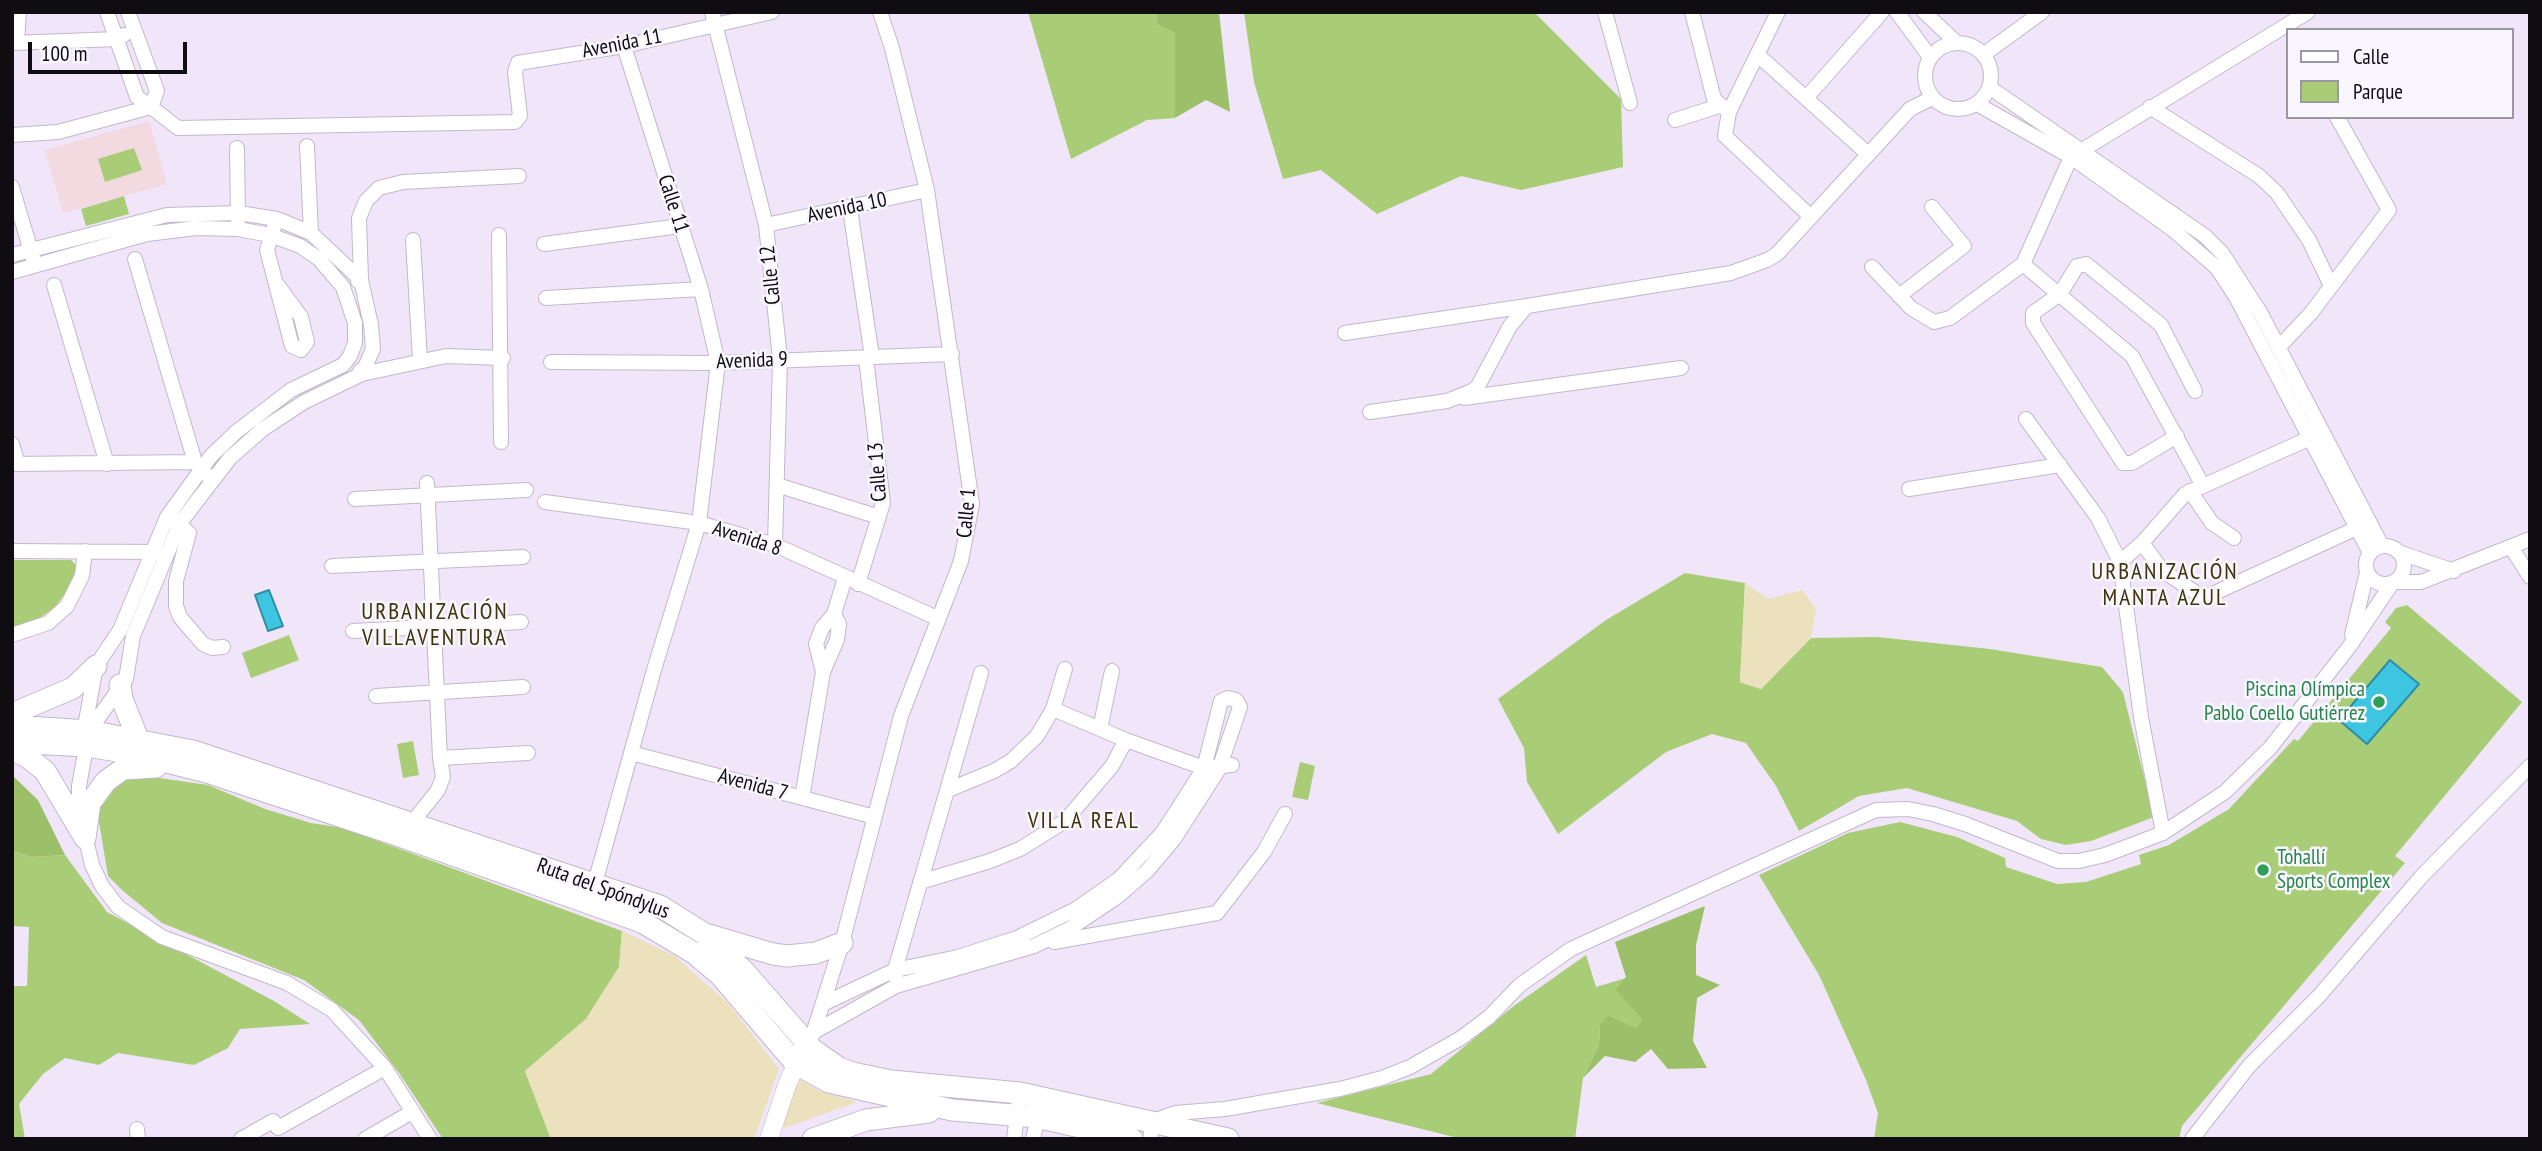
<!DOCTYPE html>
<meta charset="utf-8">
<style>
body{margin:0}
#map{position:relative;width:2542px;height:1151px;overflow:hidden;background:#f1e6f9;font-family:"PT Sans Narrow",sans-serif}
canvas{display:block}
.frame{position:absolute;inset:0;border:14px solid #0f0c12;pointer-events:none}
.legend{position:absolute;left:2286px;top:28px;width:228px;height:91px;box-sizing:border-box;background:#faf6fe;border:2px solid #9c98a0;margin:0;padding:9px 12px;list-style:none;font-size:21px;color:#0f0c12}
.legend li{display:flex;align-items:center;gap:14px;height:35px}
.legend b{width:35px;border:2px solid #9c98a0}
.scale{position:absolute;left:28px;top:42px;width:159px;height:32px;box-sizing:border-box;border:4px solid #0f0c12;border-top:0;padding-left:9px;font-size:21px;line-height:24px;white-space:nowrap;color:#0f0c12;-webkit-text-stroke:5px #faf6fe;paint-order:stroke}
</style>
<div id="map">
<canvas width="2542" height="1151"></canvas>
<div class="frame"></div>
<ul class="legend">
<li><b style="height:9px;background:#fff"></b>Calle</li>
<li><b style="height:19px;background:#a9cc77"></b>Parque</li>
</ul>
<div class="scale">100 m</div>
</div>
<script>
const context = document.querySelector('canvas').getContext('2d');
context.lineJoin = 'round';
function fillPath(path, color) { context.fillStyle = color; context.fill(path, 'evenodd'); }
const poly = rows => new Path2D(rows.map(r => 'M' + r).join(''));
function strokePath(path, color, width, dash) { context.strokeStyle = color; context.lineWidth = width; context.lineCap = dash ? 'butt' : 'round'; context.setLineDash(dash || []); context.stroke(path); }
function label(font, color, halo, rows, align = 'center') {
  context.font = font + ' "PT Sans Narrow",sans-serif'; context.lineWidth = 5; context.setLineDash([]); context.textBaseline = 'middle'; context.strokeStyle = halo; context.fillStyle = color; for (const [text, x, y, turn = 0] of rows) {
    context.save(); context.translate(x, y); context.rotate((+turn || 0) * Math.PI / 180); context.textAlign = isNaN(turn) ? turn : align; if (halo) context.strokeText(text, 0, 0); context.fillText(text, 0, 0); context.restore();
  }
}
const education = poly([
 [149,121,167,184,63,213,45,150]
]);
const green = poly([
 [1028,12,1157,12,1156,24,1175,33,1175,118,1147,120,1071,159],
 [1244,12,1534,12,1621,99,1623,167,1521,190,1461,176,1377,214,1321,170,1283,179,1254,82],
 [134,148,142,170,105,182,98,159],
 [124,196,129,214,86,226,81,209],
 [12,560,71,560,77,566,70,587,55,607,38,619,17,626,12,626],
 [1685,573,1745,583,1740,682,1761,689,1811,638,1877,637,1990,649,2102,667,2123,692,2154,817,2091,841,2066,845,2041,839,2017,821,1907,788,1859,796,1799,831,1776,786,1746,743,1712,734,1666,752,1558,834,1527,782,1524,748,1498,699,1606,620],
 [2407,605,2522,702,2395,856,2405,863,2182,1126,2179,1139,1874,1139,1878,1113,1866,1080,1819,975,1759,875,1848,833,1900,822,1957,837,2005,858,2006,867,2057,884,2086,882,2141,864,2139,855,2169,845,2229,809,2294,739,2298,741,2391,628,2385,622,2396,608],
 [289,635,299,660,251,678,242,653],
 [413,741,419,775,403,778,397,744],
 [1300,762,1315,766,1308,800,1292,797],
 [139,775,208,785,265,809,311,823,343,828,622,931,619,967,586,1019,525,1071,551,1139,443,1139,399,1073,359,1020,304,980,162,923,122,890,108,876,98,816,100,806,116,783],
 [12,850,31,857,65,855,107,912,274,1001,310,1024,240,1029,228,1048,194,1065,118,1053,99,1065,65,1058,43,1074,19,1104,25,1139,12,1139,12,986,27,986,29,927,12,926],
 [1586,955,1596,987,1626,978,1615,990,1644,1020,1637,1028,1600,1025,1599,1045,1583,1078,1575,1139,1462,1139,1317,1103,1431,1074,1515,1005]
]);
const forest = poly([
 [1157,12,1219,12,1230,112,1206,100,1175,118,1175,33,1156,24],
 [12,775,38,800,65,855,31,857,12,850],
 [1705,906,1696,945,1696,975,1720,985,1697,998,1693,1041,1707,1068,1668,1069,1651,1049,1635,1062,1605,1056,1583,1078,1599,1045,1600,1025,1608,1016,1636,1028,1643,1020,1615,990,1626,977,1615,942]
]);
const sand = poly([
 [1745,583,1768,599,1802,590,1816,609,1811,638,1761,689,1740,682],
 [622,931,675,956,706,984,728,1003,779,1069,754,1139,551,1139,525,1071,586,1019,619,967],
 [799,1079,819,1091,857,1102,784,1128,783,1116]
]);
const water = poly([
 [269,590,283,626,268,631,255,595,269,590],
 [2390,660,2419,684,2367,744,2339,720,2390,660]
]);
const minor = poly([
 [107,12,137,97,151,107,157,91,128,12],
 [712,12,766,225,780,359,775,545],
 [1605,12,1630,103],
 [1692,12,1714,99,1729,112],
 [1778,12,1729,112,1725,136,1810,216],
 [1897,12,1930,57],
 [1924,12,1957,43],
 [17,42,19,12],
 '1925 76a33 33 0 1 1 66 0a33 33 0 1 1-66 0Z',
 [12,43,117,39,124,35],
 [1983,55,2042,12],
 [1759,56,1868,154],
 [1989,87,2205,236,2222,253,2260,312,2382,546],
 [1806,98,1882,12],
 [1977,104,2071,157,2172,229,2217,268,2236,297,2370,553],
 [2150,107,2259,176,2277,193,2309,240,2331,286],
 [1675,120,1719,106],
 [12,135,58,132,151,107,178,128,515,122,520,116,515,72,518,63,624,46,772,12],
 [307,146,311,233],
 [237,148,238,220],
 [12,187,33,258],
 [850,209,872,357],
 [766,225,927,190],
 [274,227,267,250,292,346,301,350,307,342,301,317,276,283],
 [499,235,501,442],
 [413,240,420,360],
 [544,244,680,226],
 [12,255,167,215,239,213,277,219,311,233,361,280,371,325,373,349,362,374,304,402,263,429,230,458,180,523,133,636,126,679,89,731],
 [135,259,195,462,207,475],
 [1872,267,1911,308,1934,322,1950,318,2023,264],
 [12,272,147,234,196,228,238,229,270,235,300,246,319,259,343,287,355,323,355,343,350,356,343,365,291,390,236,432,211,456,167,517,120,630,96,666,86,721,89,731,79,786,79,810,92,865,102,886,118,907,162,937,287,983,332,1010,385,1068,430,1139],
 [358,281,361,280,359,218,366,201,379,188,403,182,519,176],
 [54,285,107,464],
 [1899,296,1964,246,1932,207],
 [546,298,701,289],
 [1345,333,1527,306],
 [2279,347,2311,313,2389,210,2337,117],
 [551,362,718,363,952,354],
 [360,371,362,374,446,356,503,358],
 [1464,398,1681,368],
 [1370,412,1447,401,1472,391,1478,386,1510,326,1527,306,1731,273,1767,260,1777,254,1910,109,1932,98],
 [2026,419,2098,518,2120,562,2141,717,2163,833],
 [2317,435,2185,494,2142,543,2162,570,2199,595,2208,596,2357,528],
 [2177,436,2132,463,2123,463,2033,323,2033,313,2060,294,2077,266,2086,264,2161,325,2195,391],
 [12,444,18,464],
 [12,464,195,462],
 [2202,484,2132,356,2023,264,2071,157,2308,12],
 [777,485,879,517],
 [1909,489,2060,465],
 [2190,491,2212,523,2234,538],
 [355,499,526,490],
 [545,502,699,523,775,545,937,618],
 [174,520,189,533,176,581,176,606,180,617,203,644,212,648,223,647],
 '2366 565a19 19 0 1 1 38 0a19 19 0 1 1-38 0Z',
 [2511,547,2530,577],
 [12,551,157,552],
 [2398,552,2454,571],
 [2120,562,2142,543],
 [332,566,523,557],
 [858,584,883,503,866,358],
 [353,631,521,622],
 [12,635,48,623,67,606,82,576,85,551],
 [2352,635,2367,572],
 [823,672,837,640,839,624,834,614],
 [376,696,523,687],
 [1053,709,1126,740,1204,768,1232,765],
 [1100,729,1112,671],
 [631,753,875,817],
 [440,758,528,753],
 [948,790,994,771,1011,761,1037,736,1053,709,1065,669],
 [802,798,823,672,816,644,822,628,834,614,845,578],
 [407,829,438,790,443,777,440,758,427,483],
 [920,882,990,861,1020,849,1065,821,1112,766,1126,740],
 [595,883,654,670,699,523,718,363,701,289,624,46],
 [1054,942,1217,913,1264,852,1285,814],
 [896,978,895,970,981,673],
 [814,1032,896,986,1034,946,1069,929,1117,897,1147,871,1174,839,1219,769,1240,707,1236,700,1228,698,1221,701,1204,768,1163,832,1119,879,1076,909,1017,938,958,957,895,970,825,1003],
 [813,1034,842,943,901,716,961,561,972,504,927,190,892,48,880,12],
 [137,1129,138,1139],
 [241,1139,273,1121,278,1128,385,1068],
 [365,1139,412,1112],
 [1014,1139,1020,1093],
 [1033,1139,1040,1109],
 [1150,1139,1153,1121,1175,1113,1225,1109,1340,1089,1382,1078,1410,1067,1461,1038,1489,1017,1520,985,1571,949,1876,810,1908,809,1933,814,1965,824,2058,861,2079,861,2105,855,2163,833,2225,792,2270,748,2349,647,2393,582,2421,582,2530,539],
 [2192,1139,2249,1066,2319,996,2421,877,2530,766]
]);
const major = poly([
 [769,1139,787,1085,805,1044]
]);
const highway = poly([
 [120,685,122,699,138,739],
 [12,714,73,688,96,666],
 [12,726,89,731,193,751,660,906,703,933,743,970,812,1049,839,1068,853,1073,891,1081,1020,1093,1228,1139],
 [12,742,86,746,131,753,207,772,394,834,642,922,694,953,720,975,796,1064,829,1082,952,1110,1037,1117,1132,1139],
 [12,750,26,756,45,771,85,838],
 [85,838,90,803,106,781,123,769,156,767],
 [709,935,773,954,787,956,816,953,842,943],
 [813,1139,866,1120,929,1112]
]);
const markers = [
 [2379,702,7,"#2e9e5b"],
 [2263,870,7,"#2e9e5b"]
];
const streetNames = [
 ["Avenida 11",622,44,-11],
 ["Calle 11",673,204,72],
 ["Avenida 10",847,208,-12],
 ["Calle 12",771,275,-96],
 ["Avenida 9",752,361,-2],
 ["Calle 13",878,472,-94],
 ["Calle 1",967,513,-85],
 ["Avenida 8",747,539,18],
 ["Avenida 7",753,785,15],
 ["Ruta del Spóndylus",603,889,20]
];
const leisureNames = [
 ["Piscina Olímpica",2365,690],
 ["Pablo Coello Gutiérrez",2365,714],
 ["Tohallí",2277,858,"left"],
 ["Sports Complex",2277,882,"left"]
];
const neighbourhoodNames = [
 ["URBANIZACIÓN",2165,572],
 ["MANTA AZUL",2165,598],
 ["URBANIZACIÓN",435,612],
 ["VILLAVENTURA",435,638],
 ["VILLA REAL",1084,821]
];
fillPath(education, '#f3d9e0');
fillPath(green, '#a9cc77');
fillPath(forest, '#9cbf69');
fillPath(sand, '#ebe1bc');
fillPath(water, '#3dc5e2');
strokePath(water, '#2f8ea4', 2);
strokePath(minor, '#c2b8cb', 16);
strokePath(major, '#c2b8cb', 19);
strokePath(highway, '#c2b8cb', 23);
strokePath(minor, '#fff', 14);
strokePath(major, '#fff', 18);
strokePath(highway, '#fff', 21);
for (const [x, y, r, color] of markers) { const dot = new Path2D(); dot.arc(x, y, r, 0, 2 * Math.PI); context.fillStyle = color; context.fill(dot); strokePath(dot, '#faf6fe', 2.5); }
label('21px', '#0f0c12', '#faf6fe', streetNames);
label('21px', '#27864d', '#faf6fe', leisureNames, 'right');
context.letterSpacing = '2px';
label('23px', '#3c350a', '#faf6fe', neighbourhoodNames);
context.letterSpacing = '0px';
</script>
